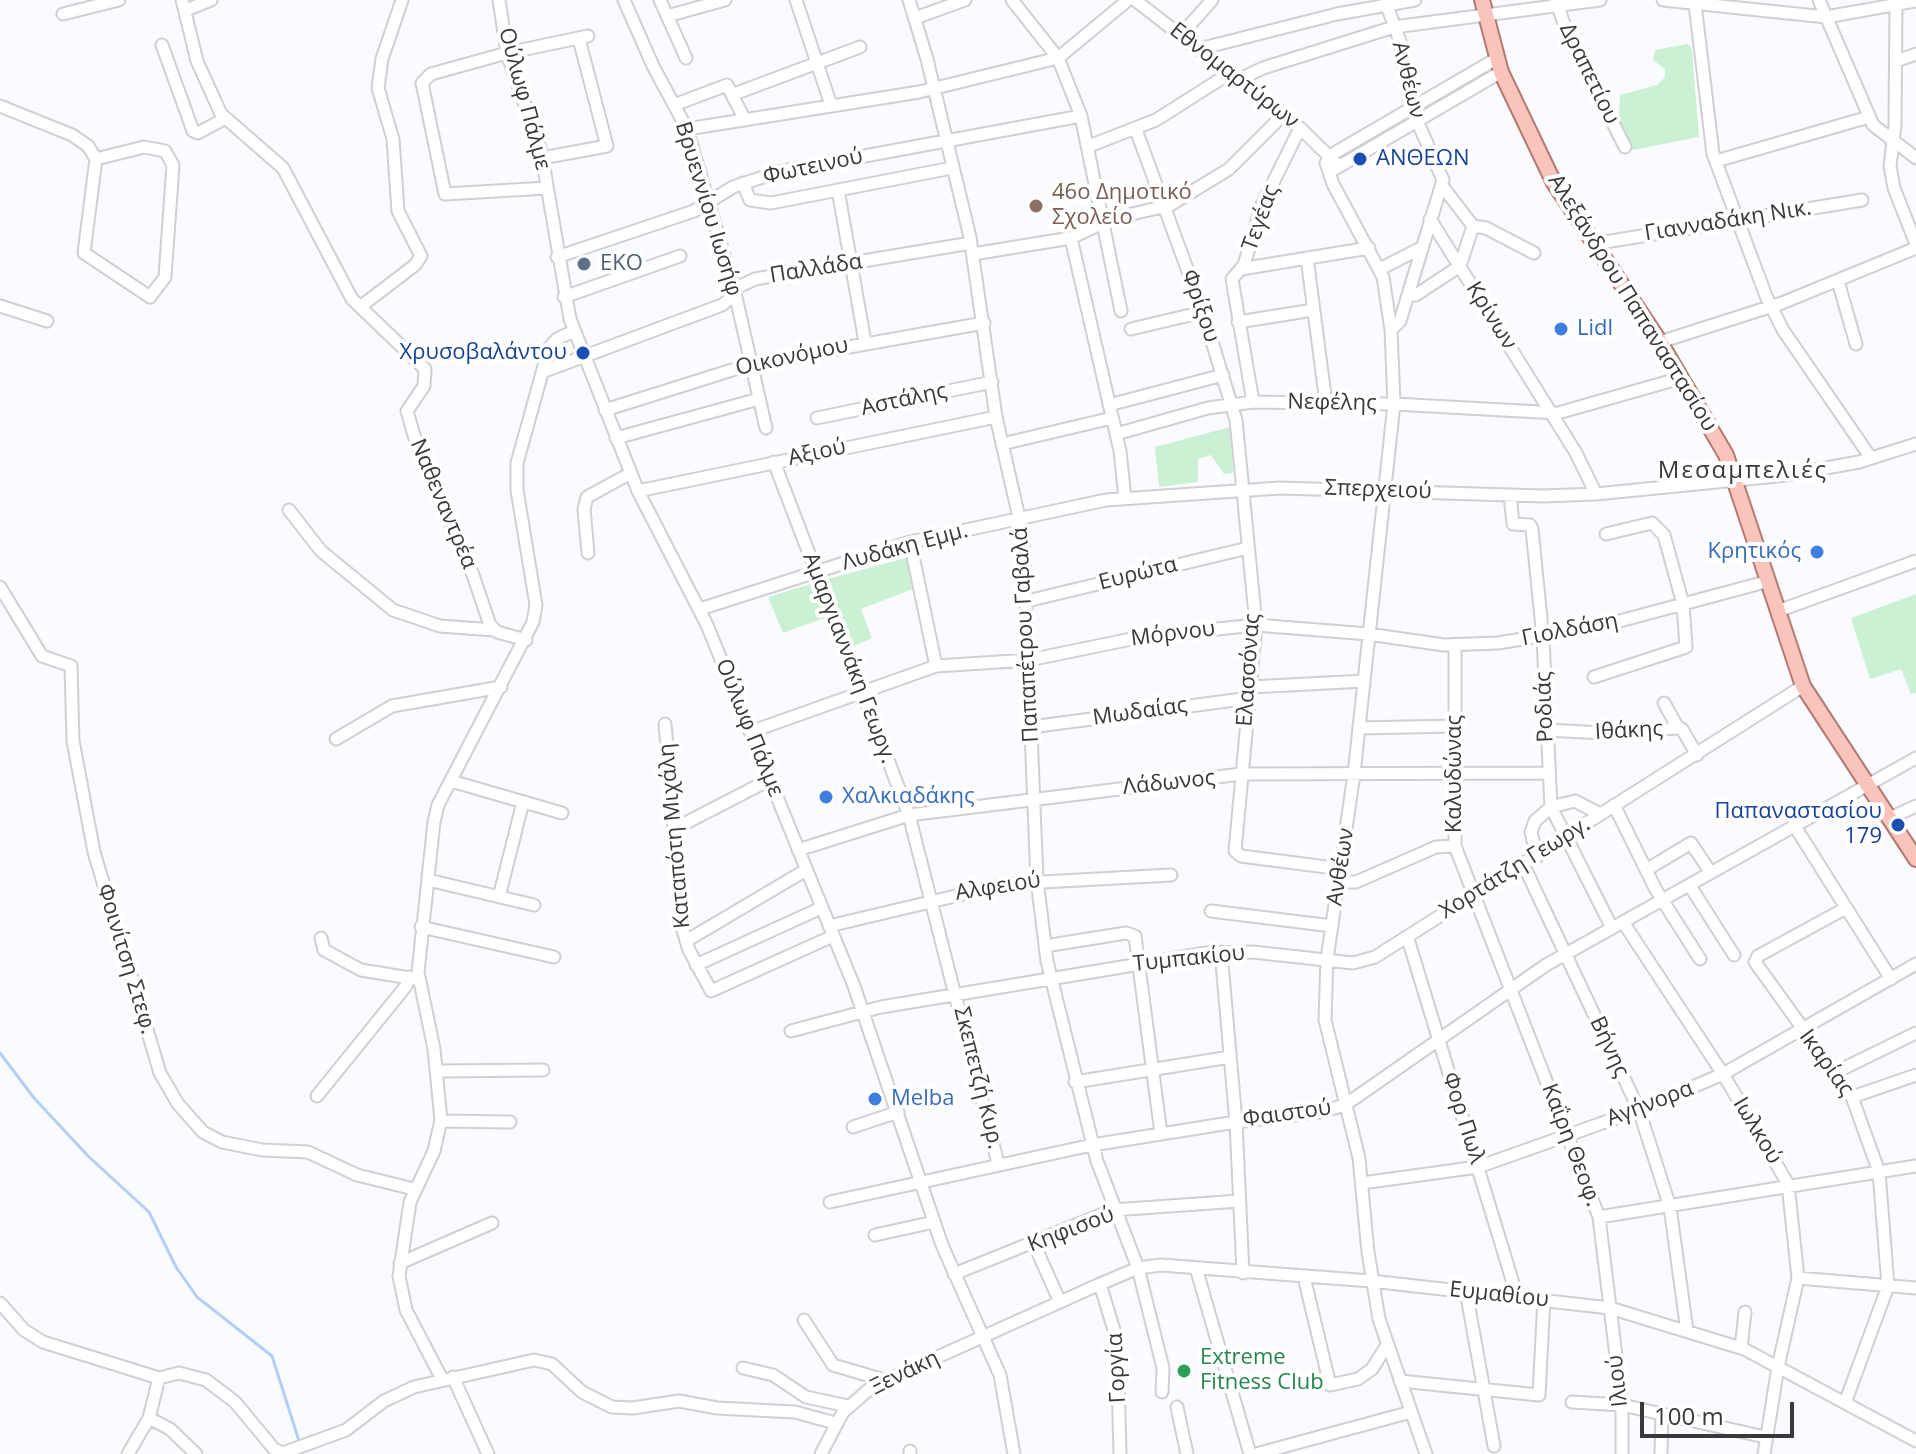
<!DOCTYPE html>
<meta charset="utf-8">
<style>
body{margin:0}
#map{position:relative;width:1916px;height:1454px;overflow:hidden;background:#fafbfe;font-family:"Open Sans",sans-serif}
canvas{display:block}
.scale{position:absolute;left:1640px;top:1402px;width:154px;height:36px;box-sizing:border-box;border:4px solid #39393b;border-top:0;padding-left:10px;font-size:24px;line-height:28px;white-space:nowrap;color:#39393b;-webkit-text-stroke:6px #fff;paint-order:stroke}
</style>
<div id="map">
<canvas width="1916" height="1454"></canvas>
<div class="scale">100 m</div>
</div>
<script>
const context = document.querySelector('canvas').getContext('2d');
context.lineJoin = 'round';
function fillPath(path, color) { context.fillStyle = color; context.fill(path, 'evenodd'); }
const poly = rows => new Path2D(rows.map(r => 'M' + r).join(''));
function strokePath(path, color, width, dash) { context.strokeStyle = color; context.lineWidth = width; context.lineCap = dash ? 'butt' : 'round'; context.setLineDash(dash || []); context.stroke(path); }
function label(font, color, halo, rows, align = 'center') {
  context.font = font + ' "Open Sans",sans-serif'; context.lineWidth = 8; context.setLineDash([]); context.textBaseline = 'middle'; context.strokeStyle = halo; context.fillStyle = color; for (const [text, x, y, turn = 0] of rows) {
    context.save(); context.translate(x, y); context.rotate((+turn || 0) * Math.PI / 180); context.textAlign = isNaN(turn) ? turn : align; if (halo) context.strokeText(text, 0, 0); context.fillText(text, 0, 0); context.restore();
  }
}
const green = poly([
 [1688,44,1692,50,1699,137,1633,150,1619,120,1620,95,1657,85,1665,77,1665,69,1653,60,1655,50],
 [1230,427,1233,473,1224,474,1211,455,1198,459,1198,482,1159,487,1155,447],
 [909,557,915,588,861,609,872,638,852,647,828,579],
 [814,583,827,617,783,633,768,597],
 [1916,594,1916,693,1911,694,1901,669,1870,679,1851,618]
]);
const stream = poly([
 [0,1053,34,1098,88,1156,149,1212,176,1267,197,1297,272,1356,300,1444]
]);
const minor = poly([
 [182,0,197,61,221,114,283,168,352,299,425,369,424,386,407,411,416,442,473,575,490,625,497,632,526,640],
 [499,0,507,53,541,151,570,319,638,491,707,625,854,986,942,1245,1000,1375,1014,1454],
 [624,0,653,66,687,129,734,289,766,428],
 [660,0,686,58],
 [796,0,831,105],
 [909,0,927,59,970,237,996,417,1023,535,1037,880,1047,961,1097,1161,1138,1268,1163,1368,1162,1392],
 [1012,0,1058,58,1081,116,1121,311],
 [1135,0,1300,128,1339,166],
 [1556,0,1566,30,1625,147],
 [1663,0,1826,17,1916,1],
 [1819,0,1873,125,1916,158],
 [1896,0,1895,126,1890,166,1894,188,1916,244],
 [1386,3,1400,41,1411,107,1443,180,1400,321,1391,330],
 [1695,4,1713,154,1766,296,1783,330,1871,458],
 [186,10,211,0],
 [63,14,119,0],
 [667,16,725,0],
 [915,18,965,0],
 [1181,35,1212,0],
 [162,45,193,131,198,133,224,119],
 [1199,49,1337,14,1415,0],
 [1896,61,1916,54],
 [1238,80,1263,68,1394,27,1600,0],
 [734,94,860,47],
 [674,105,727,85,745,120],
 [0,106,72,135,88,146,96,159],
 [687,129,919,92,1058,58,1128,0],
 [1136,130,1203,312,1236,420,1256,625,1235,851,1241,856,1342,869],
 [1089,146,1156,120,1230,73],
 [144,147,165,151,173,165,165,277,150,297,84,253,96,159,144,147],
 [542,158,607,146,579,39],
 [1716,161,1869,117],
 [1333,170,1501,72],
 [743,183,750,200,771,203,952,168],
 [1443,187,1473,226,1486,228,1534,253],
 [547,188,445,194,422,83,431,74,507,53,588,36],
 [838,190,865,342],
 [1430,219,1576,453,1596,494],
 [1071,238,1120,451,1125,498],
 [1593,244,1862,200],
 [973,254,1071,238,1111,219,1170,205,1229,169,1283,115],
 [557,257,694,211,733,187,778,172,1081,116],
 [1307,258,1326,403],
 [1241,269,1369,248],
 [1380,269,1419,249],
 [1838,281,1856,344],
 [1408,295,1416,295,1460,266,1473,226],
 [564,297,680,256],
 [0,306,47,321],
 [360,307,415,265,421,256,398,211,393,139,378,88,382,59,402,0],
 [1238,322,1313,310],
 [1131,329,1203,312],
 [1660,342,1782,303,1916,248],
 [542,372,722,305,732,297,734,289,755,279,971,243],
 [1253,402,1232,279,1244,265,1262,205,1300,128],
 [1109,405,1223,375],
 [605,410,748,365,984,323],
 [817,418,992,382],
 [1116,434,1208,408,1253,402,1394,404,1558,413,1681,378],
 [616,438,759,399],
 [1002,444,1112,418],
 [774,462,909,815,998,1163],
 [638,491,996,417],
 [1510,495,1513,524,1530,525,1532,529,1543,638,1551,807,1612,928],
 [289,510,321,551,393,610,440,626,494,630],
 [910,542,936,666],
 [588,553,584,509,587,497,631,473],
 [0,587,42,656,71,666,73,741,94,852,160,1073,178,1104,203,1132,222,1142,262,1150,308,1152,357,1175,414,1189],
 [1027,601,1248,548],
 [700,609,910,542,1106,500,1280,488,1543,496,1596,494,1787,475,1859,462,1916,444],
 [1778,611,1916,561],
 [1455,645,1455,846,1599,1217,1622,1405,1622,1454],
 [1594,677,1686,647,1683,604,1664,535,1652,523,1606,534],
 [1251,687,1364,681],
 [1664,703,1678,728],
 [665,724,682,927,689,950,711,991,833,936],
 [1031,727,1250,698],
 [1359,728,1455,726],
 [1546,730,1603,733,1678,728,1682,729,1697,755],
 [750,732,936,666,1029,660,1141,637,1256,625,1368,634,1444,645,1498,643,1601,626,1769,581],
 [336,739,392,706,501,687],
 [451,781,562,813],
 [1614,805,1656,890,1700,959],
 [1888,819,1916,806],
 [1794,825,1891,979],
 [674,829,769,780],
 [798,850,909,815,1241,774,1548,773],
 [1537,857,1531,832,1535,821,1551,807,1575,801,1600,814],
 [1524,866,1639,1110,1670,1207,1687,1331],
 [1646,870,1691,843,1711,873],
 [428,880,534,905],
 [1340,882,1356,882,1436,847,1455,846],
 [1690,886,1734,955],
 [499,897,523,802],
 [1211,911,1332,926],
 [1623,922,1723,1074,1788,1184,1798,1278,1778,1367,1764,1454],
 [829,926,1006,884,1171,875],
 [421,927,554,957],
 [321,938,324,950,361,970,416,979],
 [1408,939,1517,1296],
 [686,941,806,870],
 [1045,946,1126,933,1135,936,1161,1134],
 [1221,952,1236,1122,1243,1273],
 [696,965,821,908],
 [791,1031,881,1007,1206,953,1253,952,1353,963,1375,957,1803,686],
 [437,1071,543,1070],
 [1834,1073,1916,1033],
 [1075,1082,1230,1057],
 [317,1096,406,986,409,977],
 [1852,1097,1916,1075],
 [441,1121,510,1122],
 [853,1127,898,1112],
 [1362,1183,1478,1167,1639,1110,1723,1074,1916,964],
 [830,1202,1092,1145,1236,1122,1320,1112,1345,1105,1546,965,1916,758],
 [1599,1217,1916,1166],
 [875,1235,934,1222],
 [1034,1244,1060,1302],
 [400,1263,492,1223],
 [1196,1268,1250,1454],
 [954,1274,1113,1210,1239,1201],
 [1304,1277,1330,1385,1358,1379,1372,1369,1387,1345],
 [1798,1278,1916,1288],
 [1100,1284,1117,1340,1120,1454],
 [1466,1291,1494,1446],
 [0,1303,24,1330,43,1342,159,1378,179,1373,206,1380,235,1402,274,1449,283,1453,346,1430,384,1401,414,1387,534,1360,552,1364,582,1392,612,1407,633,1408,679,1401,717,1408,795,1412,835,1423],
 [804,1320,833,1365,884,1380],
 [1741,1348,1745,1312],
 [743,1368,773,1375,806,1397,848,1406],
 [453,1377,488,1454],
 [442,1379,406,1310,399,1276,410,1202,434,1151,441,1120,434,1049,418,972,434,822,438,805,533,622,536,605,517,490,517,463,549,348,557,339,574,331],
 [1400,1381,1539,1395,1544,1299],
 [1572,1402,1622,1405,1765,1437],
 [1845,1403,1888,1286,1879,1172,1852,1097,1755,962,1758,956,1846,908],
 [1177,1407,1187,1454],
 [149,1418,170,1429,196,1454],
 [910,1451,910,1454],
 [128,1454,149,1418,159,1378],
 [821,1454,843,1412,873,1386,1100,1284,1138,1268,1161,1265,1371,1281,1610,1308,1744,1349,1916,1441],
 [1256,1454,1411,1412],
 [1426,1454,1379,1319,1368,1252,1359,1158,1325,1020,1327,959,1354,774,1394,404,1391,330,1383,277,1333,184,1326,163,1331,155,1496,59],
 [1661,1454,1662,1414]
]);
const major = poly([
 [1482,0,1501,72,1554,183,1660,342,1726,455,1803,686,1916,859]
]);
const markers = [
 [1360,159,8,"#1a4fb4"],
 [1036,206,8,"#8d6e63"],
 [584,264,8,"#5c6f8a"],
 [1561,329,8,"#3f7fe0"],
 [583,353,8,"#1a4fb4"],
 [1817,552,8,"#3f7fe0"],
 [826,797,8,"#3f7fe0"],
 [1898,825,8,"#1a4fb4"],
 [875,1099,8,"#3f7fe0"],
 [1184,1371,8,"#2e9e5b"]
];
const streetNames = [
 ["Δραπετίου",1589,74,64],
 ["Εθνομαρτύρων",1234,76,38],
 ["Ανθέων",1408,80,76],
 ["Ούλωφ Πάλμε",524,99,75],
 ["Φωτεινού",813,167,-12],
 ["Βρυεννίου Ιωσήφ",708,209,73],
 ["Τεγέας",1261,218,-70],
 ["Γιανναδάκη Νικ.",1728,221,-9],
 ["Παλλάδα",816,269,-9],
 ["Αλεξάνδρου Παπαναστασίου",1632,303,58],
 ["Φρίξου",1200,306,71],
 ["Κρίνων",1491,316,58],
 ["Οικονόμου",792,357,-12],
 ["Αστάλης",904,400,-12],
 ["Νεφέλης",1332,403,1],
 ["Αξιού",817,453,-12],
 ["Σπερχειού",1378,490,2],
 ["Ναθεναντρέα",443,504,67],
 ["Λυδάκη Εμμ.",905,547,-15],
 ["Ευρώτα",1138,574,-14],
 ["Γιολδάση",1570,630,-11],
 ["Μόρνου",1173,634,-7],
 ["Παπαπέτρου Γαβαλά",1026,635,-93],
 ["Αμαργιαννάκη Γεωργ.",849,658,69],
 ["Ελασσόνας",1249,670,-86],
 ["Ροδιάς",1545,707,-92],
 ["Μωδαίας",1140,712,-8],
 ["Ούλωφ Πάλμε",749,728,68],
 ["Ιθάκης",1629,731,-3],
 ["Καλυδώνας",1455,774,-90],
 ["Λάδωνος",1169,783,-6],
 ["Καταπότη Μιχάλη",675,836,-95],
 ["Ανθέων",1341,867,-81],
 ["Χορτάτζη Γεωργ.",1515,868,-32],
 ["Αλφειού",998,887,-9],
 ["Φοινίτση Στεφ.",126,959,73],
 ["Τυμπακίου",1189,959,-6],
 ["Βήνης",1609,1047,65],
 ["Ικαρίας",1826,1063,54],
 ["Σκεπετζή Κυρ.",978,1078,76],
 ["Αγήνορα",1650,1104,-21],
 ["Φαιστού",1287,1114,-8],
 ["Φορ Πωλ",1463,1118,72],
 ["Ιωλκού",1757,1131,59],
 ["Καΐρη Θεοφ.",1571,1145,69],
 ["Κηφισού",1071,1230,-21],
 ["Ευμαθίου",1499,1295,6],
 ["Γοργία",1117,1368,-93],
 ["Ξενάκη",905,1373,-26],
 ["Ιλιού",1618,1381,-96]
];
const transitNames = [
 ["ΑΝΘΕΩΝ",1376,159,"left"],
 ["Χρυσοβαλάντου",567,353],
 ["Παπαναστασίου",1882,812],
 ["179",1882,837]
];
const educationNames = [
 ["46ο Δημοτικό",1052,193],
 ["Σχολείο",1052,218]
];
const serviceNames = [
 ["EKO",600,264]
];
const shopNames = [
 ["Lidl",1577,329],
 ["Κρητικός",1801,552,"right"],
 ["Χαλκιαδάκης",842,797],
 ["Melba",891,1099]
];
const leisureNames = [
 ["Extreme",1200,1358],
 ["Fitness Club",1200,1383]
];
const neighbourhoodNames = [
 ["Μεσαμπελιές",1743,471]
];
fillPath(green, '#cbf0d4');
strokePath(stream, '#b3cff7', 3);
strokePath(minor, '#cfcfd5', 15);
strokePath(major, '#b37a72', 18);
strokePath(minor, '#fff', 11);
strokePath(major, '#f9c4bc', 14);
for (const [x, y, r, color] of markers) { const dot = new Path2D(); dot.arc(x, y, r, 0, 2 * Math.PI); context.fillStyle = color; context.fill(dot); strokePath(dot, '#fff', 3); }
label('22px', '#39393b', '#fff', streetNames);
label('22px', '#164399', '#fff', transitNames, 'right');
label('22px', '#785e54', '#fff', educationNames, 'left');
label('22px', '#4e5e75', '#fff', serviceNames, 'left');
label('22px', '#366cbe', '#fff', shopNames, 'left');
label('22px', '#27864d', '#fff', leisureNames, 'left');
context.letterSpacing = '2px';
label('24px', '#39393b', '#fff', neighbourhoodNames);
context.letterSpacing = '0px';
</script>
